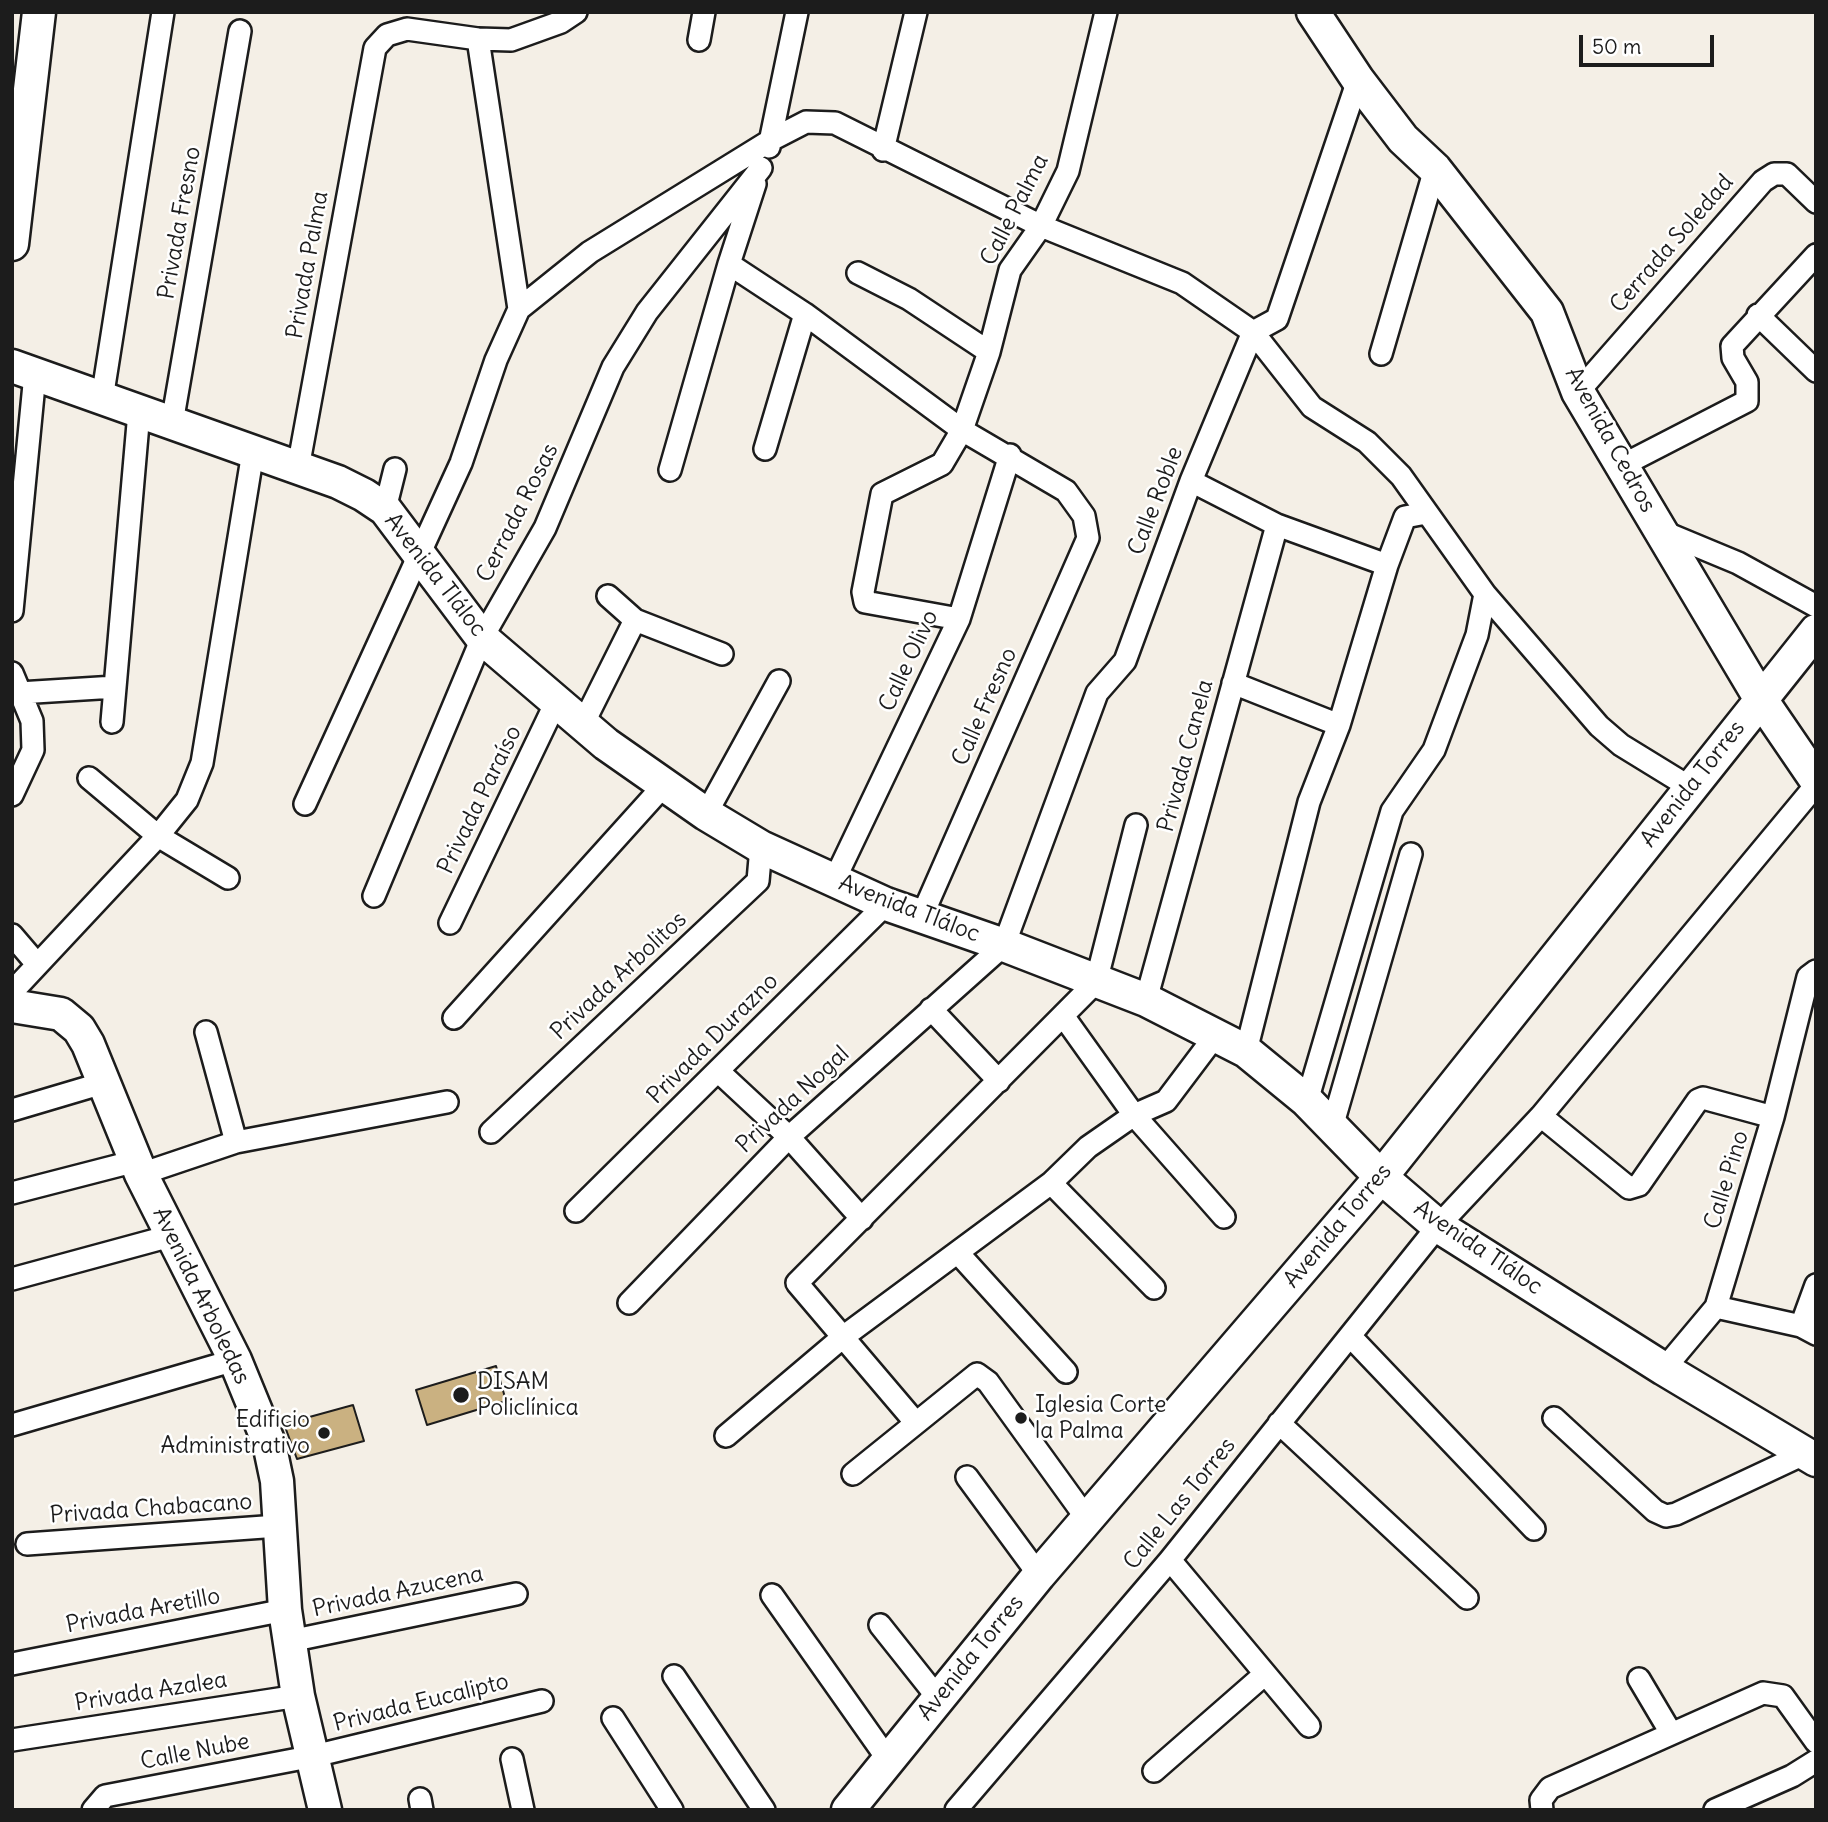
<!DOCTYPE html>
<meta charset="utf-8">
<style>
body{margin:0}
#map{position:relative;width:1828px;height:1822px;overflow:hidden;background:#f4efe6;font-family:Delius,sans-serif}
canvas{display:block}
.frame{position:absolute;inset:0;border:14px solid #1c1c1c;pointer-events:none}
.scale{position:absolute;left:1579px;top:35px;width:135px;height:32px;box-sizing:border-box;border:4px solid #1c1c1c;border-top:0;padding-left:9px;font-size:21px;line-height:24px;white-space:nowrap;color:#1c1c1c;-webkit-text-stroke:5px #fff;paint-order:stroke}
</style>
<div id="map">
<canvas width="1828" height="1822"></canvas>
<div class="frame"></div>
<div class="scale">50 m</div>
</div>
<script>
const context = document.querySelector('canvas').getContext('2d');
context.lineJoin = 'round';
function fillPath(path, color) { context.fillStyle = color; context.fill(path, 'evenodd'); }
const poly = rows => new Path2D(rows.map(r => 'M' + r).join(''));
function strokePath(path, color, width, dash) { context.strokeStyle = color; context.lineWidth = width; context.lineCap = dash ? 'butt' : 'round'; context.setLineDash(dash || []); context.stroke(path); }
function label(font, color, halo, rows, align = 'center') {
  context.font = font + ' Delius,sans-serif'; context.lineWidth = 5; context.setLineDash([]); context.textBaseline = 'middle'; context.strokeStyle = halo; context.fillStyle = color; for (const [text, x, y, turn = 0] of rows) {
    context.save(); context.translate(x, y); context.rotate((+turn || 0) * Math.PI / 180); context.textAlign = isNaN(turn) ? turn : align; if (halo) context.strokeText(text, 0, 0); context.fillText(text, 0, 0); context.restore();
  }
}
const building = poly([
 [496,1366,506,1401,427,1425,416,1390,496,1366],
 [353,1405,364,1441,297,1459,284,1424,353,1405]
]);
const street = poly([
 [478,39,519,309],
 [699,40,704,12],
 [769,147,797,12],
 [883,150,916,12],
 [729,264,805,314,962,430,1066,491,1084,516,1088,538,921,918],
 [858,273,909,299,989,352],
 [1758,315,1816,371],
 [1381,354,1435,169],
 [1578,392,1763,181,1774,174,1787,174,1816,202],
 [102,399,163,12],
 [172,423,240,31],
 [765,449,805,314],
 [1621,466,1747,401,1747,382,1733,358,1732,346,1816,255],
 [298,468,375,48,387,35,407,29,478,39,511,40,561,22,576,12],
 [670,470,729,264,755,184],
 [1191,481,1277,525,1387,565],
 [385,509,395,469],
 [1661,531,1738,563,1816,606],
 [1485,594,1599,726,1621,745,1691,788],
 [608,596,635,620,722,654],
 [12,611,35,374],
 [959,619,865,602,863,592,882,494,942,464,962,430,989,352,1010,270,1041,226,1068,171,1106,12],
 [12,673,32,721,33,750,12,795],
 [1233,683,1339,725],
 [19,693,115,687],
 [112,722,139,412],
 [583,724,635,620],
 [89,778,158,836,228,878],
 [305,804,461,463,496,360,519,309,590,252,773,139,806,122,835,123,1041,226,1182,283,1253,332,1312,407,1367,442,1401,476,1485,594,1477,635,1434,750,1392,811,1307,1101],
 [706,814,779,681],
 [834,881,959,619,1010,455],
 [374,896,482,638,545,528,613,367,647,312,761,168],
 [450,923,557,700],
 [12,935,36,963],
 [1816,971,1808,977,1773,1117,1716,1307,1801,1326,1816,1334],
 [12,992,158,836,187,800,202,763,253,452],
 [1146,1000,1277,525],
 [931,1009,999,1081],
 [1064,1017,1134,1115,1224,1217],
 [454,1018,665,784],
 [206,1032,236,1142],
 [1246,1051,1309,802,1339,725,1387,565,1405,517,1426,513],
 [718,1071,789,1137,862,1219],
 [12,1110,103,1083],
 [1541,1116,1629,1188,1639,1185,1698,1100,1703,1098,1773,1117],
 [1332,1127,1411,854],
 [491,1132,758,881,761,847],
 [141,1174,236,1142,447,1102],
 [1051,1183,1154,1288],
 [12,1193,136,1161],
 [576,1211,886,904],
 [958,1253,1066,1372],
 [12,1279,174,1235],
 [629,1303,789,1137,1004,945,1097,693,1125,661,1191,481,1253,332,1277,319,1358,80],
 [1801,1326,1816,1285],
 [1351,1337,1534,1529],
 [1664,1369,1716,1307],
 [1554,1418,1655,1511,1666,1516,1676,1514,1804,1454],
 [916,1423,797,1283,1096,982,1136,825],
 [1279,1423,1467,1598],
 [12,1425,235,1360],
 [726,1436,843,1337,1051,1183,1088,1147,1134,1115,1166,1101,1215,1036],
 [853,1474,977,1374,988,1382,1087,1519],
 [967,1477,1039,1575],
 [27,1544,278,1526],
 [1170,1560,1309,1726],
 [772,1595,889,1761],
 [880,1625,938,1698],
 [290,1641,516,1594],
 [12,1664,285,1610],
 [674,1676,764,1810],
 [1639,1679,1671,1733],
 [613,1718,672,1810],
 [12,1740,298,1696],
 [512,1759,523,1810],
 [1154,1771,1265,1674],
 [420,1799,422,1810],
 [93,1810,105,1796,314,1756,542,1701],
 [956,1810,1170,1560,1438,1226,1541,1116,1816,785],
 [1542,1810,1541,1800,1550,1788,1763,1693,1783,1696,1816,1742],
 [1715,1810,1792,1776,1816,1761]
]);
const secondary = poly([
 [1313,12,1358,80,1403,139,1435,169,1547,312,1578,392,1760,698,1816,780],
 [12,244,39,12],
 [12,366,338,482,364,495,385,509,482,638,606,744,706,814,761,847,886,904,1004,945,1146,1000,1246,1051,1307,1101,1381,1177,1438,1226,1664,1369,1816,1460],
 [12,1006,61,1014,79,1029,88,1044,141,1174,235,1360,269,1443,277,1481,285,1610,298,1696,325,1810],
 [848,1810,1039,1575,1381,1177,1816,631]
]);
const markers = [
 [461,1395,9,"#1c1c1c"],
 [1021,1418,7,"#1c1c1c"],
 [324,1433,7,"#1c1c1c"]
];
const streetNames = [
 ["Calle Palma",1015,210,-63],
 ["Privada Fresno",180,223,-80],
 ["Cerrada Soledad",1672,244,-49],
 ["Privada Palma",308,265,-80],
 ["Avenida Cedros",1610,440,61],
 ["Calle Roble",1156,501,-69],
 ["Cerrada Rosas",518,513,-63],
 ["Avenida Tláloc",435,575,52],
 ["Calle Olivo",909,661,-65],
 ["Calle Fresno",985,707,-66],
 ["Privada Canela",1186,756,-75],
 ["Avenida Torres",1693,784,-52],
 ["Privada Paraíso",480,800,-64],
 ["Avenida Tláloc",909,909,21],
 ["Privada Arbolitos",619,976,-43],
 ["Privada Durazno",713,1039,-45],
 ["Privada Nogal",793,1100,-43],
 ["Calle Pino",1727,1180,-73],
 ["Avenida Torres",1338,1226,-50],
 ["Avenida Tláloc",1478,1248,34],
 ["Avenida Arboledas",201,1296,64],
 ["Calle Las Torres",1180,1504,-51],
 ["Privada Chabacano",151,1509,-4],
 ["Privada Azucena",398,1592,-12],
 ["Privada Aretillo",143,1611,-11],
 ["Avenida Torres",971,1658,-51],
 ["Privada Azalea",151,1692,-9],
 ["Privada Eucalipto",421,1703,-14],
 ["Calle Nube",195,1752,-11]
];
const poiNames = [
 ["DISAM",477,1382],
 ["Policlínica",477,1408],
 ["Iglesia Corte",1035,1405],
 ["la Palma",1035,1431],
 ["Edificio",310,1420,"right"],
 ["Administrativo",310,1446,"right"]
];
fillPath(building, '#cab181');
strokePath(building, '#1c1c1c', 2);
strokePath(street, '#1c1c1c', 26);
strokePath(secondary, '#1c1c1c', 37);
strokePath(street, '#fff', 21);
strokePath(secondary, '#fff', 32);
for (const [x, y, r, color] of markers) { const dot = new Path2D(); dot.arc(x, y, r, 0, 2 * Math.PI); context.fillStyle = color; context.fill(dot); strokePath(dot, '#fff', 2.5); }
label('23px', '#1c1c1c', '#fff', streetNames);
label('23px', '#1c1c1c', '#fff', poiNames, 'left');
</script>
